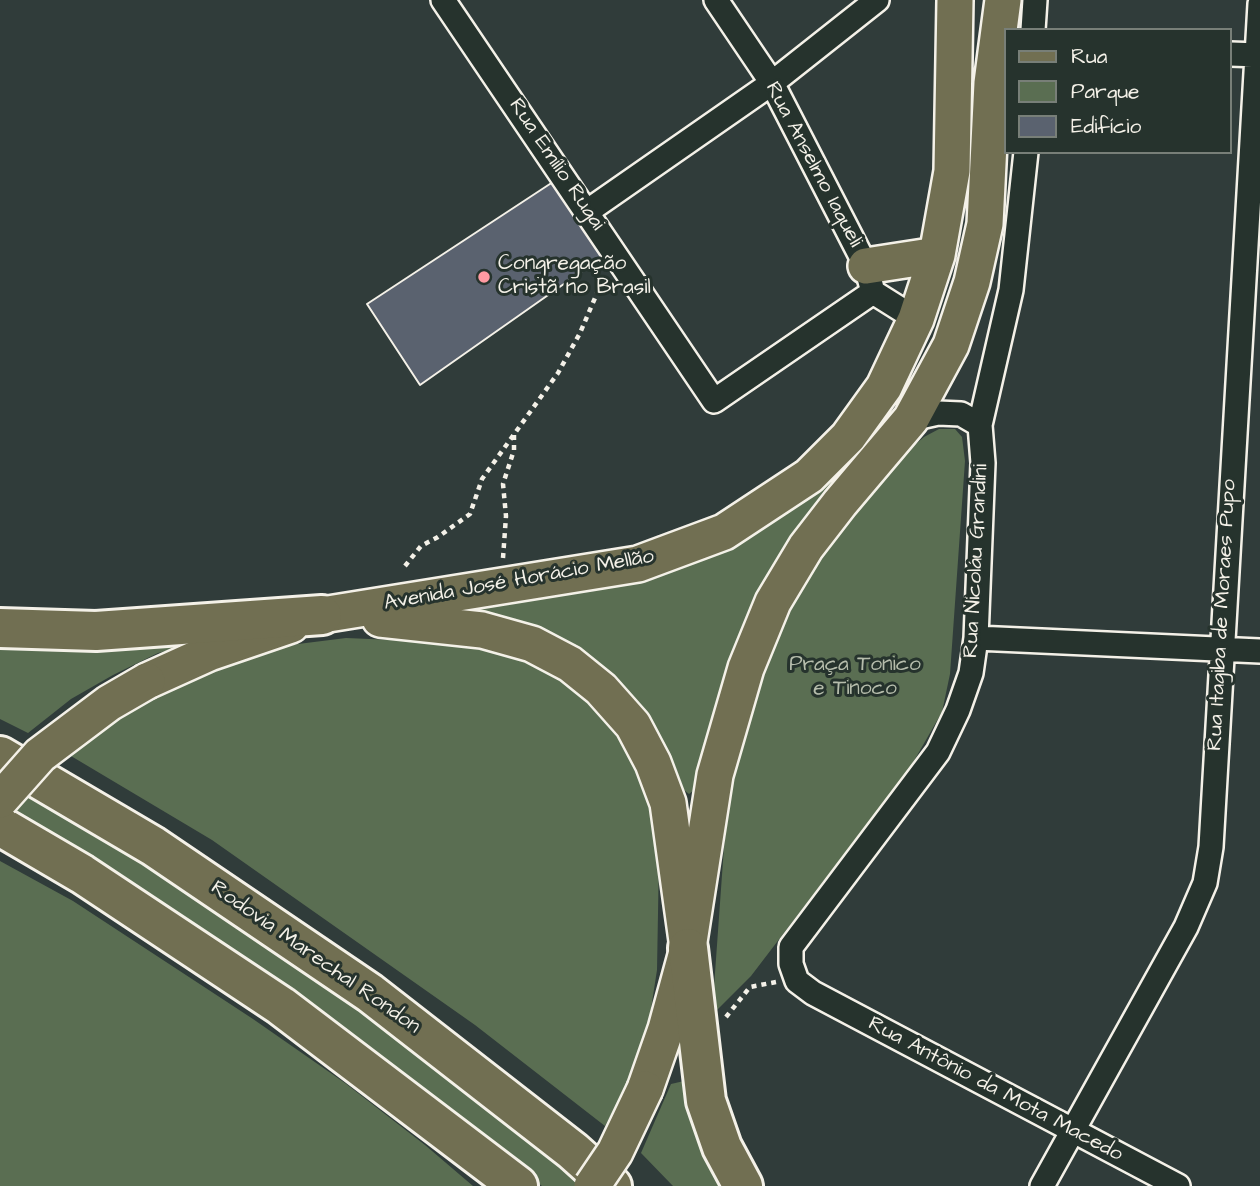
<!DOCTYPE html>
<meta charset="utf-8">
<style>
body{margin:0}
#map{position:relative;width:1260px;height:1186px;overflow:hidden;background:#303c3a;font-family:"Architects Daughter",sans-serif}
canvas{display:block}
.legend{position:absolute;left:1004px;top:28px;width:228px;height:126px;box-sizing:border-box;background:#26332d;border:2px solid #787f78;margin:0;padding:9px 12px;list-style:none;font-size:21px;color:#f4f1e8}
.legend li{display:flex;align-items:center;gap:14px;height:35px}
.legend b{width:35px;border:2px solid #787f78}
</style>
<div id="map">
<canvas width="1260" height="1186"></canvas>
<ul class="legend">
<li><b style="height:9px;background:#716f52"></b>Rua</li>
<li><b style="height:19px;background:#5a6e52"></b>Parque</li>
<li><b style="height:19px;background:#5a626f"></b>Edifício</li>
</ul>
</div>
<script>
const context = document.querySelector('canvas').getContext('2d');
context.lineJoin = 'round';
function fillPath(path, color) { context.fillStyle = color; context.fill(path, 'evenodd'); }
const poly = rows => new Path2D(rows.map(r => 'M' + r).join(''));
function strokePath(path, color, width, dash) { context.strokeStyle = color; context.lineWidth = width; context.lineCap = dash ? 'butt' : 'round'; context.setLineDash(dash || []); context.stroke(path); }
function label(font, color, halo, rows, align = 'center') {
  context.font = font + ' "Architects Daughter",sans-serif'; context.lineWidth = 6; context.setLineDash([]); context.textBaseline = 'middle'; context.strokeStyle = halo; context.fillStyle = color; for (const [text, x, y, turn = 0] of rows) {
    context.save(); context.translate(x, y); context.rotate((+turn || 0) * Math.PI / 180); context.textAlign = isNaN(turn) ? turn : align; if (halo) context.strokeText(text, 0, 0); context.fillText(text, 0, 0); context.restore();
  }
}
const green = poly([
 [939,429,955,429,962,437,965,461,950,674,942,712,911,766,858,836,751,976,712,1015,724,847,736,747,789,599,876,478,924,437],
 [834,468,841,473,804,522,758,596,736,644,719,694,698,787,689,794,684,790,674,763,646,716,610,675,440,606,572,589],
 [346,638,442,642,520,658,555,676,591,705,619,736,638,770,652,810,659,857,657,970,648,1028,629,1082,605,1126,475,1025,212,840,71,756,109,723,153,696,197,674,250,655,298,644],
 [209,640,158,653,113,675,71,699,28,733,0,719,0,649,133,649],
 [0,772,52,799,360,1004,593,1186,542,1186,453,1115,0,811],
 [0,861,73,901,253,1019,345,1083,425,1145,473,1186,0,1186],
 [684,1081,729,1186,673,1186,641,1153,671,1084]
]);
const building = poly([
 [559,178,608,253,420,385,367,304,559,178]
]);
const path = poly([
 [503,558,506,516,503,484,514,450,514,435],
 [405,566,421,546,438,537,470,514,482,479,558,373,580,333,604,277],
 [726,1017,750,987,776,982]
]);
const street = poly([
 [443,0,714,401,873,292],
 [716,0,772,83,866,266,873,292,916,319],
 [1033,30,1035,0],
 [1230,54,1260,55],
 [1026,152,1011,290,980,425,983,463,976,638,971,673,958,710,938,752,791,947,791,964,797,981,813,993,1178,1186],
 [588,211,772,83,877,0],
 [911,419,938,413,961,414,980,425],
 [976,638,1260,651],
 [1042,1186,1186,927,1205,883,1211,847,1260,4]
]);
const primary = poly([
 [866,266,937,255],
 [322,615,638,564,724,532,809,476,848,437,884,387,916,319,937,255,952,171,955,0],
 [380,619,482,630,532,644,570,664,601,689,633,725,653,763,668,803,688,948,666,1029,645,1089],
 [147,681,209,653,291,625],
 [688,948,715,775,746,668,773,602,806,547,840,503,911,419,951,345,972,282,985,224,992,83,1003,0]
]);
const highway = poly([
 [0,628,96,631,322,615],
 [0,756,153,846,370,993,573,1151,612,1186],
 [0,826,82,874,281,1006,518,1186],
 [688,948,706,1101,722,1147,743,1186]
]);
const primaryBridge = poly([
 [0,800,40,755,109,703,147,681],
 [592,1186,615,1152,645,1089]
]);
const markers = [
 [484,277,7,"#ff9aa2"]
];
const streetNames = [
 ["Rua Emílio Rugai",556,165,56],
 ["Rua Anselmo Iaqueli",813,165,62],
 ["Rua Nicoláu Grandini",977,561,-87],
 ["Avenida José Horácio Mellão",519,581,-10],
 ["Rua Itagiba de Moraes Pupo",1223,615,-87],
 ["Rodovia Marechal Rondon",315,958,35],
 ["Rua Antônio da Mota Macedo",995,1090,28]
];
const poiNames = [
 ["Congregação",498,265],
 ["Cristã no Brasil",498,289]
];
const parkNames = [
 ["Praça Tonico",855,666],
 ["e Tinoco",855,690]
];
fillPath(green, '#5a6e52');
fillPath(building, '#5a626f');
strokePath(building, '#f4f1e8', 2);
strokePath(street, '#f4f1e8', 28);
strokePath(primary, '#f4f1e8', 40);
strokePath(highway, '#f4f1e8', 44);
strokePath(path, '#f4f1e8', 4.5, [5, 5]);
strokePath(street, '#26332d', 23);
strokePath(primary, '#716f52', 35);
strokePath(highway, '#716f52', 38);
strokePath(primaryBridge, '#f4f1e8', 40, []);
strokePath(primaryBridge, '#716f52', 35);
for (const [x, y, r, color] of markers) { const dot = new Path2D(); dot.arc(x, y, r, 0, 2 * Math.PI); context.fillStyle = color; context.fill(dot); strokePath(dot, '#26332d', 2.5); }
label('21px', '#f4f1e8', '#26332d', streetNames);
label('21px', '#f4f1e8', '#26332d', poiNames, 'left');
label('21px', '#b6bdac', '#26332d', parkNames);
</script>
